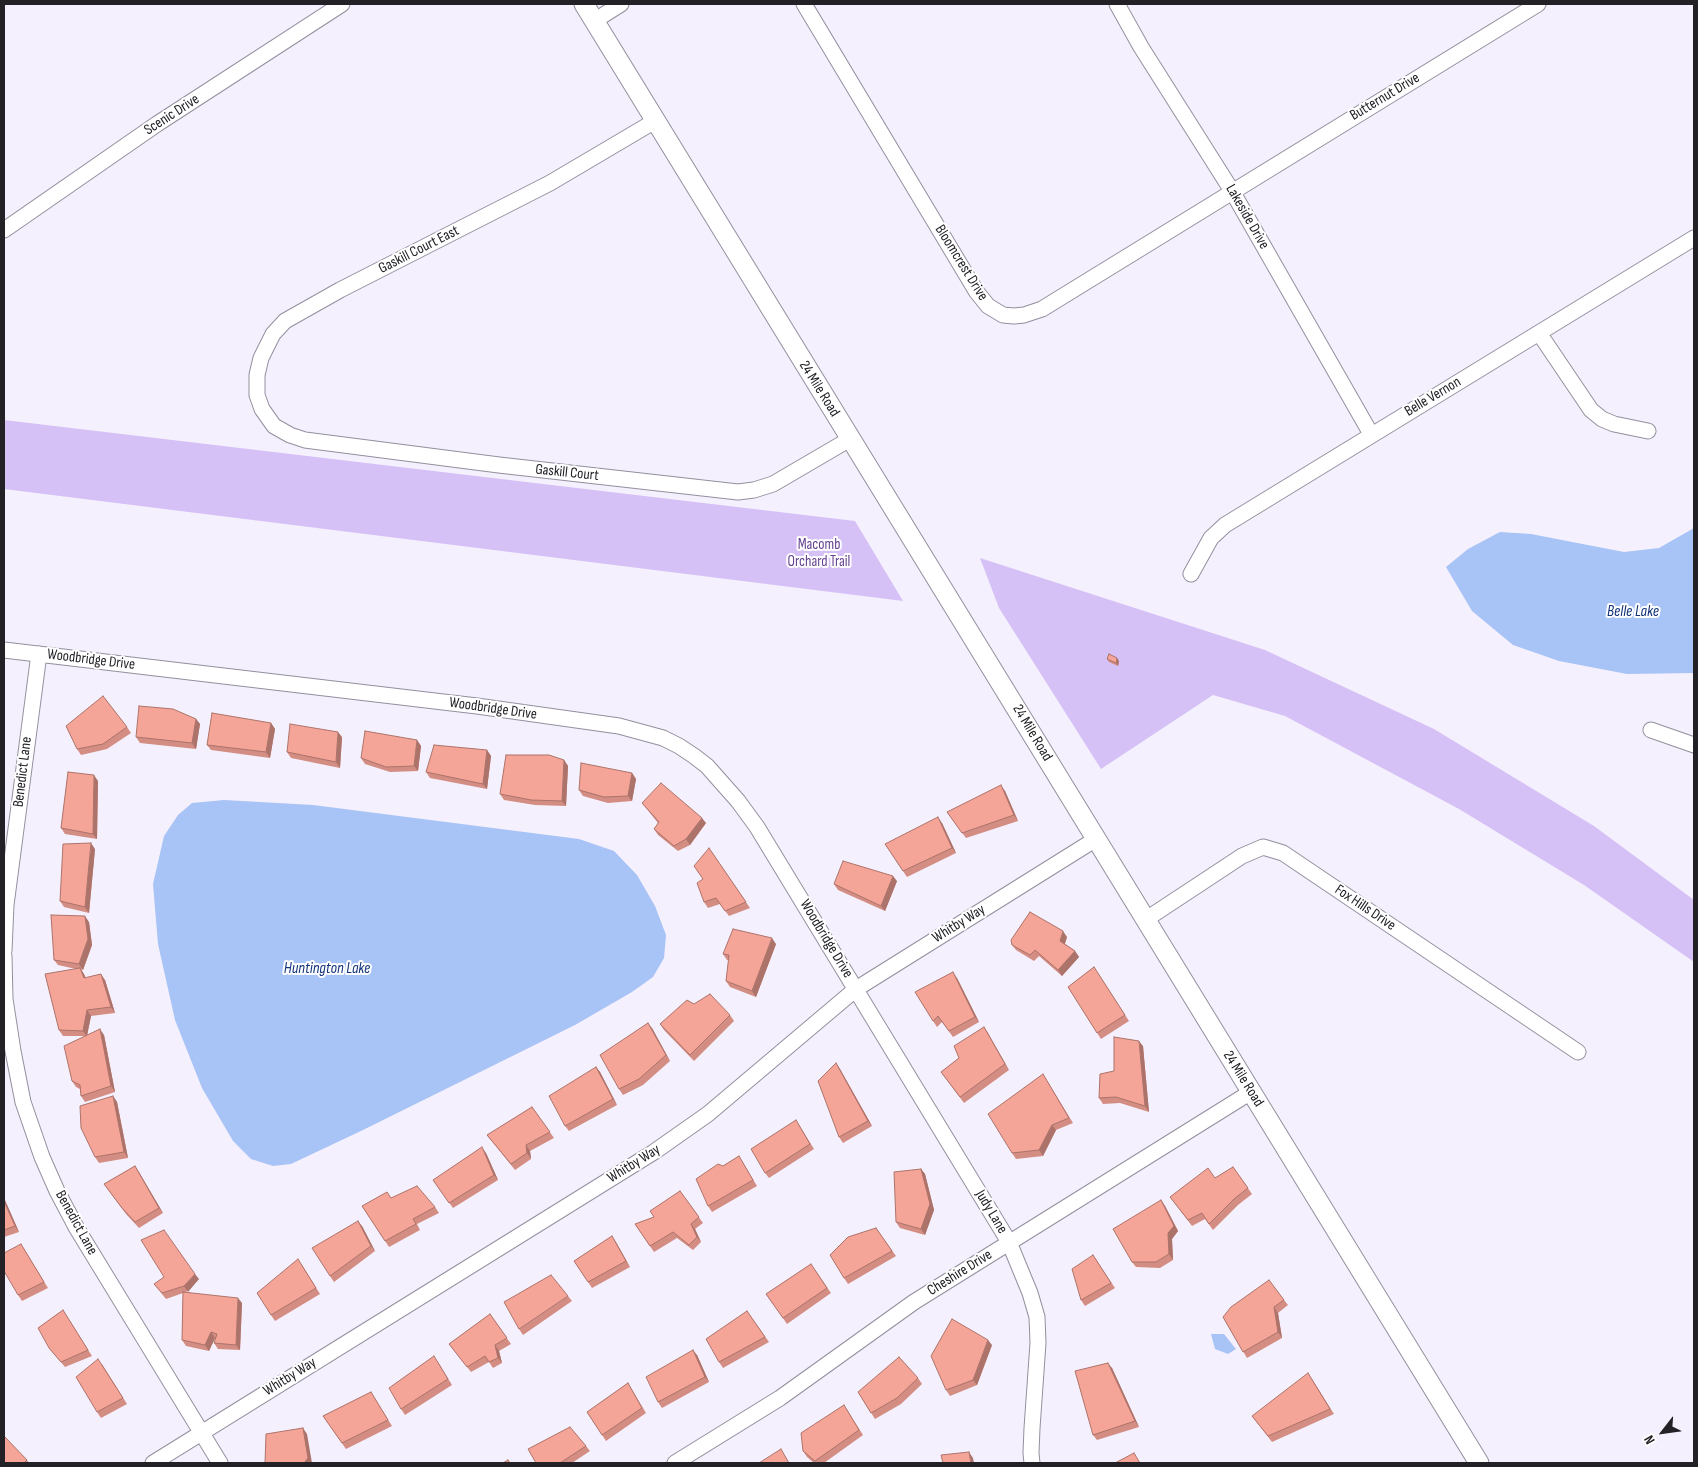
<!DOCTYPE html>
<style>
body{margin:0}
#map{position:relative;width:1698px;height:1467px;overflow:hidden;background:#f5f0fd;font-family:"Sofia Sans Condensed",sans-serif}
canvas{display:block}
.frame{position:absolute;inset:0;border:5px solid #232026;pointer-events:none}
.north{position:absolute;left:1638px;top:1407px;width:50px;height:50px;-webkit-text-stroke:4px #fff;paint-order:stroke;rotate:240deg;font-size:14px;font-weight:700;line-height:20px;text-align:center;color:#232026}
.north::after{content:'';display:block;margin:auto;width:18px;height:22px;background:#232026;clip-path:polygon(50% 0,100% 100%,50% 72%,0 100%)}
</style>
<div id="map">
<canvas width="1698" height="1467"></canvas>
<div class="frame"></div>
<div class="north">N</div>
</div>
<script>
const context = document.querySelector('canvas').getContext('2d');
context.lineJoin = 'round';
function fillPath(path, color) { context.fillStyle = color; context.fill(path, 'evenodd'); }
const poly = rows => new Path2D(rows.map(r => 'M' + r).join(''));
function strokePath(path, color, width, dash) { context.strokeStyle = color; context.lineWidth = width; context.lineCap = dash ? 'butt' : 'round'; context.setLineDash(dash || []); context.stroke(path); }
function label(font, color, halo, rows, align = 'center') {
  context.font = font + ' "Sofia Sans Condensed",sans-serif'; context.lineWidth = 4; context.setLineDash([]); context.textBaseline = 'middle'; context.strokeStyle = halo; context.fillStyle = color; for (const [text, x, y, turn = 0] of rows) {
    context.save(); context.translate(x, y); context.rotate((+turn || 0) * Math.PI / 180); context.textAlign = isNaN(turn) ? turn : align; if (halo) context.strokeText(text, 0, 0); context.fillText(text, 0, 0); context.restore();
  }
}
const green = poly([
 [4,420,855,521,903,601,4,489],
 [980,558,1265,650,1434,729,1594,826,1694,900,1694,962,1584,885,1459,809,1285,716,1213,695,1101,769,999,608]
]);
const water = poly([
 [1694,528,1694,673,1627,674,1559,661,1513,645,1472,611,1446,567,1468,549,1500,532,1531,534,1624,552,1659,548],
 [224,800,313,805,579,839,614,851,637,875,655,906,666,935,664,958,653,977,632,992,575,1025,363,1130,291,1164,273,1166,251,1159,233,1141,202,1088,175,1020,158,944,153,884,164,836,178,815,192,803],
 [1211,1334,1224,1334,1236,1349,1228,1354,1215,1349]
]);
const minor = poly([
 [804,4,976,291,988,306,1003,315,1014,316,1024,315,1042,309,1538,4],
 [1117,4,1141,47,1232,191,1371,434],
 [594,21,621,4],
 [655,121,550,183,340,290,285,321,273,334,261,358,257,375,257,395,262,409,274,426,290,435,305,440,499,465,738,492,754,490,773,484,850,439],
 [4,230,157,124,342,4],
 [1539,333,1591,410,1602,419,1614,424,1648,431],
 [1191,574,1211,538,1225,525,1694,238],
 [4,650,477,706,619,726,663,738,679,746,694,756,707,766,738,801,757,827,1009,1242,1030,1293,1037,1317,1038,1343,1032,1428,1031,1453,1032,1463],
 [1651,730,1694,745],
 [1145,920,1242,856,1263,847,1283,853,1578,1052],
 [4,951,6,905,39,654],
 [4,956,5,999,13,1051,23,1102,42,1157,57,1191,76,1227,220,1463],
 [153,1463,654,1152,708,1114,856,989,1096,839],
 [675,1463,780,1398,914,1302,1251,1092]
]);
const tertiary = poly([
 [584,4,1479,1463]
]);
const wall = poly([
 [1107,659,1119,661,1118,666,1109,662],
 [196,719,200,724,196,749,140,743,136,737],
 [271,723,275,729,270,758,211,750,207,745],
 [127,727,131,733,107,749,81,755,77,749],
 [342,737,340,768,291,758,287,752],
 [417,740,421,746,418,771,390,772,365,764,361,758],
 [487,750,491,756,487,789,430,778,426,772],
 [564,760,568,766,566,806,535,805,504,800,500,794],
 [632,773,636,779,632,801,608,803,583,796,579,790],
 [98,781,97,839,65,834,61,828],
 [1005,791,1018,821,966,838,947,812],
 [642,803,706,823,690,845,678,851,658,835,654,829,658,823],
 [942,823,956,853,907,877,885,844],
 [709,848,750,908,729,916,720,904,708,908,704,902,703,879],
 [95,849,89,913,64,907,60,901],
 [897,881,885,911,838,890,834,884],
 [89,922,92,945,83,970,81,969,86,978,105,980,115,1013,91,1016,87,1035,104,1035,115,1092,85,1102,81,1096,80,1089,76,1087,72,1081,85,1036,63,1036,59,1030,76,969,58,965,54,960],
 [1067,937,1065,944,1075,951,1079,957,1062,976,1039,956,1034,961,1016,950,1012,945],
 [776,944,756,997,730,987,726,981,729,960,727,960,723,954],
 [1094,967,1129,1021,1101,1039,1068,987],
 [957,978,979,1022,953,1037,942,1022,937,1027,933,1021],
 [694,1004,730,1015,734,1021,694,1061,664,1030,660,1024],
 [984,1027,1009,1070,964,1103,941,1072,959,1058],
 [652,1028,670,1061,643,1085,623,1095,619,1089],
 [1143,1046,1149,1112,1120,1103,1103,1104,1099,1098,1114,1071],
 [836,1063,840,1069,872,1126,843,1143,839,1137],
 [596,1067,600,1072,617,1105,569,1131,565,1126],
 [1043,1074,1073,1123,1056,1130,1043,1156,1016,1159,1012,1153],
 [113,1096,117,1102,128,1158,99,1163,95,1157],
 [532,1107,554,1138,530,1151,531,1159,515,1170,487,1135],
 [796,1120,814,1149,769,1178,765,1173],
 [486,1153,498,1180,453,1208,433,1180],
 [739,1156,757,1186,712,1212,708,1206,723,1166],
 [135,1166,163,1213,139,1228,126,1214,104,1184],
 [1233,1167,1252,1194,1238,1205,1213,1230,1205,1219,1192,1226,1170,1197,1215,1178],
 [921,1169,925,1174,934,1210,925,1235,900,1228,896,1222],
 [680,1191,703,1223,695,1229,701,1242,693,1250,677,1238,654,1252,635,1224,654,1217],
 [4,1198,19,1232,4,1237],
 [391,1198,435,1207,439,1213,417,1224,420,1230,389,1247,362,1206],
 [1161,1200,1165,1206,1178,1231,1172,1239,1173,1260,1160,1268,1136,1267,1132,1262],
 [362,1226,375,1251,334,1282,330,1276],
 [876,1228,896,1256,848,1284,844,1278],
 [612,1236,630,1267,592,1288,574,1261],
 [21,1244,48,1288,22,1301,18,1295],
 [1093,1255,1115,1288,1085,1306,1081,1300],
 [811,1264,831,1293,787,1324,766,1294],
 [302,1265,320,1294,275,1321,271,1315],
 [199,1279,186,1292,242,1303,240,1350,218,1349,214,1343,216,1338,215,1338,209,1351,186,1346,182,1340,183,1293,166,1299,154,1284],
 [568,1296,572,1301,523,1335,519,1329],
 [1284,1300,1288,1305,1278,1313,1282,1338,1247,1358,1223,1317],
 [63,1310,92,1356,65,1367,49,1348],
 [747,1311,769,1342,723,1368,719,1362],
 [490,1314,511,1344,499,1351,502,1363,493,1368,489,1362,471,1372,449,1344],
 [992,1345,977,1385,950,1396,946,1390],
 [697,1355,709,1382,662,1408,658,1402],
 [438,1362,452,1385,405,1415,401,1409],
 [102,1364,127,1404,101,1418,97,1412],
 [1112,1368,1139,1427,1097,1440,1093,1435],
 [918,1378,922,1384,901,1404,875,1419,858,1392],
 [1312,1379,1334,1414,1272,1442,1252,1416],
 [628,1383,646,1413,606,1441,587,1412],
 [371,1392,392,1426,346,1449,323,1416],
 [844,1405,863,1435,824,1463,814,1463,807,1457,803,1451],
 [586,1446,590,1451,572,1463,536,1463],
 [27,1460,29,1463,4,1463]
]);
const shadedWall = poly([
 [1117,658,1119,661,1118,666,1116,663],
 [196,719,200,724,196,749,192,743],
 [271,723,275,729,270,758,266,752],
 [338,732,342,737,340,768,336,762],
 [417,740,421,746,418,771,414,766],
 [487,750,491,756,487,789,483,784],
 [564,760,568,766,566,806,562,801],
 [632,773,636,779,632,801,628,796],
 [94,775,98,781,97,839,93,834],
 [1001,785,1005,791,1018,821,1014,815],
 [938,817,942,823,956,853,952,848],
 [702,818,706,823,690,845,686,839],
 [91,843,95,849,89,913,85,907],
 [893,876,897,881,885,911,881,906],
 [85,916,89,922,92,945,83,970,79,964],
 [1063,931,1067,937,1064,946,1060,941],
 [772,938,776,944,756,997,752,991],
 [1075,951,1079,957,1062,976,1058,970],
 [80,968,84,974,88,984,84,978],
 [953,972,957,978,979,1022,975,1017],
 [101,974,105,980,115,1013,111,1007],
 [87,1010,91,1016,87,1036,83,1031],
 [648,1023,652,1028,670,1061,666,1055],
 [984,1027,988,1033,1009,1070,1005,1064],
 [100,1029,104,1035,115,1092,111,1086],
 [1139,1041,1143,1046,1149,1112,1145,1106],
 [836,1063,840,1069,872,1126,868,1121],
 [596,1067,600,1072,617,1105,613,1099],
 [113,1096,117,1102,128,1158,124,1152],
 [1052,1125,1056,1130,1043,1156,1039,1150],
 [526,1145,530,1151,531,1159,527,1153],
 [482,1147,486,1153,498,1180,494,1175],
 [135,1166,139,1172,163,1213,159,1208],
 [921,1169,925,1174,934,1210,925,1235,921,1229],
 [4,1198,19,1232,15,1226,4,1201],
 [1161,1200,1165,1206,1178,1231,1172,1239,1173,1260,1169,1254],
 [358,1221,362,1226,375,1251,371,1246],
 [691,1224,695,1229,701,1242,697,1237],
 [612,1236,616,1242,630,1267,626,1261],
 [195,1274,199,1279,188,1292,184,1286],
 [238,1298,242,1303,240,1350,236,1345],
 [1274,1307,1278,1313,1282,1338,1278,1332],
 [211,1332,215,1338,209,1351,205,1345],
 [988,1340,992,1345,977,1385,973,1380],
 [495,1345,499,1351,502,1363,498,1358],
 [693,1350,697,1355,709,1382,705,1377],
 [1108,1363,1112,1368,1139,1427,1135,1421],
 [303,1428,307,1434,312,1463,304,1463],
 [969,1452,973,1458,974,1463,971,1463]
]);
const building = poly([
 [1109,654,1117,658,1116,663,1107,659,1109,654],
 [103,696,127,727,103,744,77,749,66,726,103,696],
 [139,706,173,709,196,719,192,743,136,737,139,706],
 [212,713,271,723,266,752,207,745,212,713],
 [290,724,338,732,336,762,287,752,290,724],
 [365,731,417,740,414,766,386,767,361,758,365,731],
 [434,745,487,750,483,784,426,772,434,745],
 [506,755,549,755,564,760,562,801,531,800,500,794,506,755],
 [581,763,632,773,628,796,604,797,579,790,581,763],
 [68,772,94,775,93,834,61,828,68,772],
 [661,783,702,818,686,839,674,846,654,829,659,822,642,803,661,783],
 [1001,785,1014,815,962,833,947,812,1001,785],
 [938,817,952,848,903,871,885,844,938,817],
 [91,843,85,907,60,901,63,844,91,843],
 [709,848,746,902,725,911,716,898,704,902,697,883,703,879,694,866,709,848],
 [843,861,893,876,881,906,834,884,843,861],
 [1030,912,1063,931,1060,941,1075,951,1058,970,1035,950,1030,955,1012,945,1011,940,1030,912],
 [51,915,85,916,88,939,79,964,54,960,51,915],
 [733,929,772,938,752,991,726,981,729,955,723,954,733,929],
 [1094,967,1125,1015,1097,1033,1068,987,1094,967],
 [80,968,84,978,101,974,111,1007,87,1010,83,1031,59,1030,45,974,80,968],
 [953,972,975,1017,949,1031,938,1016,933,1021,915,992,953,972],
 [710,994,730,1015,690,1055,660,1024,687,1000,694,1004,710,994],
 [648,1023,666,1055,639,1079,619,1089,600,1055,648,1023],
 [984,1027,1005,1064,960,1097,941,1072,959,1058,954,1046,984,1027],
 [100,1029,111,1086,81,1096,80,1085,72,1081,64,1046,100,1029],
 [1114,1037,1139,1041,1145,1106,1116,1097,1099,1098,1100,1074,1114,1071,1114,1037],
 [836,1063,868,1121,839,1137,818,1081,836,1063],
 [596,1067,613,1099,565,1126,549,1096,596,1067],
 [1043,1074,1069,1118,1052,1125,1039,1150,1012,1153,988,1114,1043,1074],
 [113,1096,124,1152,95,1157,81,1128,80,1106,113,1096],
 [532,1107,550,1132,526,1145,527,1153,511,1164,487,1135,532,1107],
 [796,1120,810,1144,765,1173,751,1149,796,1120],
 [482,1147,494,1175,449,1203,433,1180,482,1147],
 [739,1156,753,1180,708,1206,696,1179,718,1164,723,1166,739,1156],
 [135,1166,159,1208,135,1222,122,1208,104,1184,135,1166],
 [1233,1167,1248,1188,1234,1199,1209,1224,1202,1213,1188,1220,1170,1197,1208,1168,1215,1178,1233,1167],
 [921,1169,930,1204,921,1229,896,1222,894,1172,921,1169],
 [417,1186,435,1207,413,1219,416,1224,385,1241,362,1206,387,1192,391,1198,417,1186],
 [680,1191,699,1217,691,1224,697,1237,689,1245,673,1232,650,1246,635,1224,654,1217,650,1211,680,1191],
 [1161,1200,1174,1226,1168,1233,1169,1254,1156,1262,1132,1262,1113,1229,1161,1200],
 [4,1201,15,1226,4,1230,4,1201],
 [358,1221,371,1246,330,1276,312,1248,358,1221],
 [876,1228,892,1251,844,1278,830,1255,848,1237,876,1228],
 [164,1230,195,1274,184,1286,162,1293,154,1284,164,1277,141,1240,164,1230],
 [612,1236,626,1261,588,1282,574,1261,612,1236],
 [21,1244,44,1282,18,1295,4,1271,4,1253,21,1244],
 [1093,1255,1111,1283,1081,1300,1072,1269,1093,1255],
 [298,1259,316,1288,271,1315,257,1293,298,1259],
 [811,1264,827,1288,783,1318,766,1294,811,1264],
 [551,1275,568,1296,519,1329,504,1302,551,1275],
 [1269,1280,1284,1300,1274,1307,1278,1332,1243,1352,1223,1317,1231,1307,1269,1280],
 [183,1292,238,1298,236,1345,214,1343,217,1334,211,1332,205,1345,182,1340,183,1292],
 [63,1310,88,1350,61,1362,49,1348,38,1328,63,1310],
 [747,1311,765,1337,719,1362,706,1339,747,1311],
 [490,1314,507,1338,495,1345,498,1358,489,1362,485,1356,467,1367,449,1344,490,1314],
 [952,1319,988,1340,973,1380,946,1390,931,1356,952,1319],
 [693,1350,705,1377,658,1402,646,1377,693,1350],
 [434,1356,448,1379,401,1409,389,1388,434,1356],
 [899,1357,918,1378,897,1398,871,1413,858,1392,899,1357],
 [98,1359,123,1398,97,1412,76,1377,98,1359],
 [1108,1363,1135,1421,1093,1435,1075,1371,1108,1363],
 [1308,1373,1330,1409,1268,1436,1252,1416,1308,1373],
 [628,1383,642,1408,602,1435,587,1412,628,1383],
 [371,1392,388,1420,342,1443,323,1416,371,1392],
 [844,1405,859,1430,815,1461,803,1451,801,1433,844,1405],
 [570,1427,586,1446,560,1463,536,1463,528,1449,570,1427],
 [303,1428,308,1458,304,1463,265,1463,266,1434,303,1428],
 [4,1436,27,1460,24,1463,4,1463,4,1436],
 [781,1449,789,1463,759,1463,781,1449],
 [969,1452,971,1463,943,1463,941,1455,969,1452],
 [1134,1453,1140,1463,1115,1463,1134,1453],
 [508,1460,510,1463,503,1463,508,1460]
]);
const streetNames = [
 ["Butternut Drive",1385,97,-31],
 ["Scenic Drive",172,115,-33],
 ["Lakeside Drive",1247,217,60],
 ["Gaskill Court East",419,250,-27],
 ["Bloomcrest Drive",961,263,58],
 ["24 Mile Road",819,389,58],
 ["Belle Vernon",1433,397,-31],
 ["Gaskill Court",567,473,6],
 ["Woodbridge Drive",91,660,7],
 ["Woodbridge Drive",493,709,8],
 ["24 Mile Road",1032,733,59],
 ["Benedict Lane",23,772,-83],
 ["Fox Hills Drive",1365,908,34],
 ["Whitby Way",959,924,-32],
 ["Woodbridge Drive",826,939,59],
 ["24 Mile Road",1243,1079,58],
 ["Whitby Way",634,1164,-32],
 ["Judy Lane",991,1212,59],
 ["Benedict Lane",76,1223,61],
 ["Cheshire Drive",960,1273,-32],
 ["Whitby Way",290,1377,-32]
];
const parkNames = [
 ["Macomb",819,545],
 ["Orchard Trail",819,562]
];
const waterNames = [
 ["Belle Lake",1633,612],
 ["Huntington Lake",327,969]
];
fillPath(green, '#d6c1f7');
fillPath(water, '#a8c3f6');
strokePath(minor, '#948f9e', 17);
strokePath(tertiary, '#948f9e', 21);
strokePath(minor, '#fff', 15);
strokePath(tertiary, '#fff', 19);
fillPath(wall, '#d38d83');
fillPath(shadedWall, '#ac736a');
fillPath(building, '#f5a498');
strokePath(building, '#ac736a', 1);
label('15px', '#232026', '#fff', streetNames);
label('15px', '#633f8e', '#fff', parkNames);
label('italic 16px', '#13337b', '#fff', waterNames);
</script>
